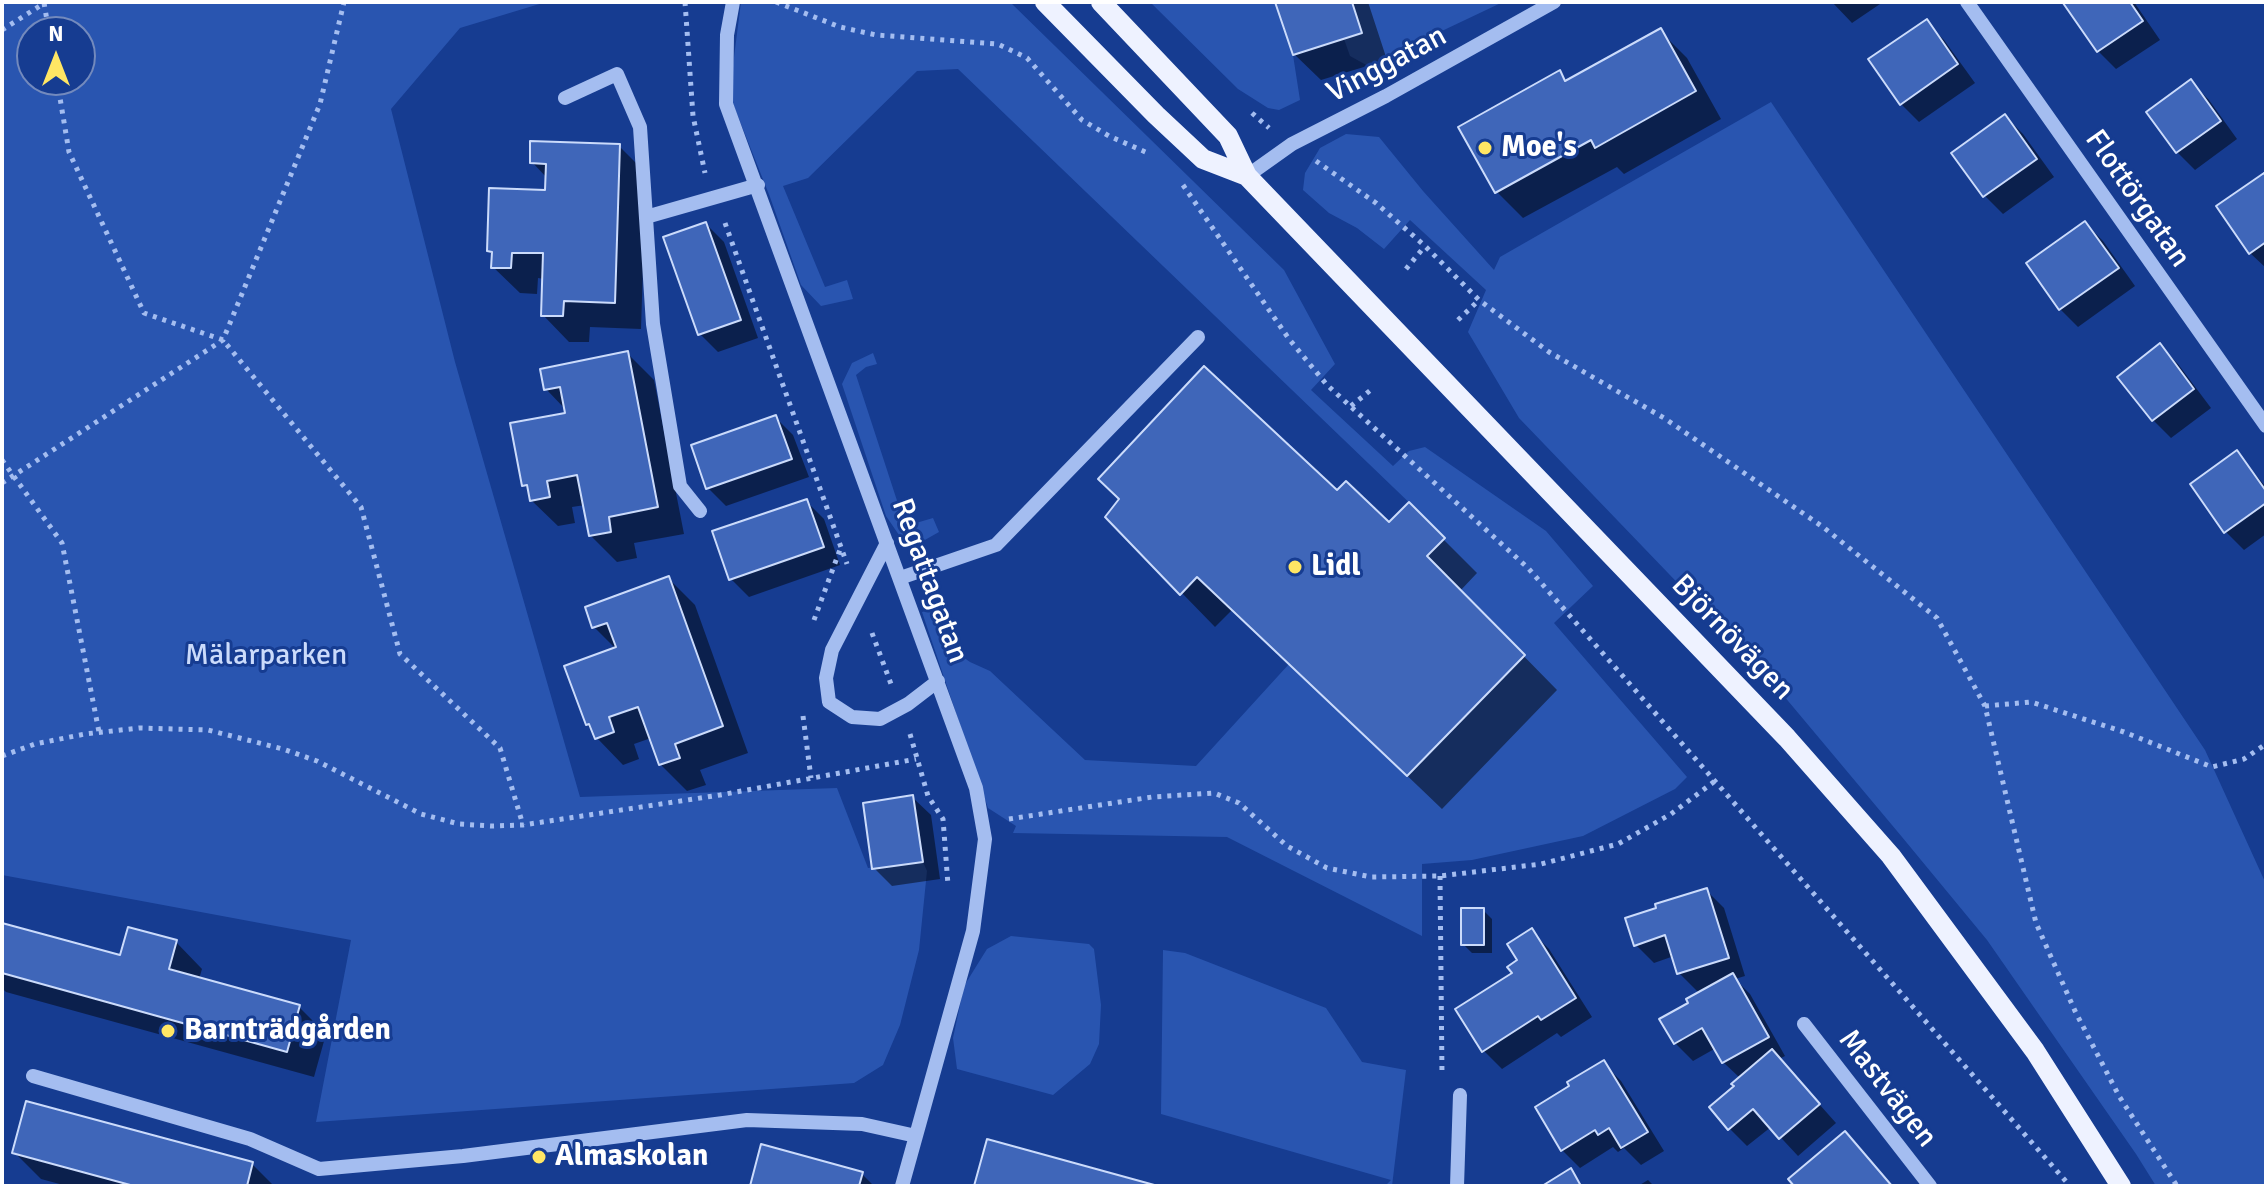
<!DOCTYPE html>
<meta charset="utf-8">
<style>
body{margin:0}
#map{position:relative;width:2268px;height:1188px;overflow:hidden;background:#163c91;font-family:Signika,sans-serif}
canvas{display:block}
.frame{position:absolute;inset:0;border:4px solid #fff;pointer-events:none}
.north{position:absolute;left:16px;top:16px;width:80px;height:80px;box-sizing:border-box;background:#163c91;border:2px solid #738abd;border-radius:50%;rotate:0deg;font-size:22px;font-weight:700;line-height:32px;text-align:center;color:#fff}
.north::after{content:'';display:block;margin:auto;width:28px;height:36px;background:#ffe664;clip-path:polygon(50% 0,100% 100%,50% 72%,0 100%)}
</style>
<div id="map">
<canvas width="2268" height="1188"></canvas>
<div class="frame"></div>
<div class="north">N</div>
</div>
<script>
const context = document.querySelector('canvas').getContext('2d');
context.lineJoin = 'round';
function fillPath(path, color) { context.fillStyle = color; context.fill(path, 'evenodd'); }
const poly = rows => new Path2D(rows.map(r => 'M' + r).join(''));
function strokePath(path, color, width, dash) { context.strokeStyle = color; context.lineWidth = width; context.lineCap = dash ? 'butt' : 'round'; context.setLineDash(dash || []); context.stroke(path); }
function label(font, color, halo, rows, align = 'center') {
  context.font = font + ' Signika,sans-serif'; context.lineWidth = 6; context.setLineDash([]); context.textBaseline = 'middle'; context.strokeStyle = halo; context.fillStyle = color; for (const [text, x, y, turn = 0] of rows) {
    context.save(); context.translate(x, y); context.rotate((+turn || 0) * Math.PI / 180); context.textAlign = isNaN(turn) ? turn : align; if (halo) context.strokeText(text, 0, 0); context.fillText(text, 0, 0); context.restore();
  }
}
const green = poly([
 [2,2,546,2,460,28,391,109,455,362,580,797,837,788,868,868,923,862,927,871,919,950,900,1025,883,1065,854,1083,316,1122,351,940,2,875],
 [32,32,80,32,80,80,32,80],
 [741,2,1010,2,1284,270,1335,364,1311,390,1393,466,1409,451,1425,447,1546,531,1593,586,1554,623,1687,777,1675,789,1583,836,1472,860,1422,864,1422,936,1227,837,1013,833,1016,826,988,808,922,612,934,609,950,648,970,662,990,671,1085,760,1196,766,1289,664,1407,776,1525,655,1427,556,1445,537,958,69,917,71,808,178,783,186,825,287,847,280,853,299,821,306,801,285,770,197,733,104,733,65],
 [1150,2,1275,2,1293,55,1300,100,1279,110,1268,108,1238,89],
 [1352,2,1503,2,1368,66,1350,56,1344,39],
 [1771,102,2205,750,2266,884,2266,1186,2156,1186,2136,1154,1987,940,1902,837,1768,677,1519,418,1468,332,1486,290,1410,220,1384,249,1357,228,1329,213,1303,190,1305,173,1320,148,1346,134,1379,137,1423,191,1494,270,1500,257],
 [873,353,877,364,866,367,856,375,903,519,916,523,933,518,939,532,923,541,899,535,886,516,842,384,852,363],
 [1011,936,1089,944,1094,949,1101,1005,1099,1044,1090,1064,1053,1095,957,1069,953,1038,964,986,987,949],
 [1163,950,1185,953,1326,1008,1362,1062,1406,1070,1392,1186,1385,1186,1391,1180,1161,1114]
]);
const shadow = poly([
 [1277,2,1368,2,1387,60,1321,80,1294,54],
 [1832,2,1883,2,1852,23],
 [2068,2,2134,2,2160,40,2116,69,2098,51],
 [1926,22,1944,40,1975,83,1919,122,1901,104],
 [1660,31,1687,58,1721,119,1624,174,1617,167,1523,218,1497,192,1559,73,1568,82],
 [2191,82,2209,100,2237,139,2195,170,2177,152],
 [2005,116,2023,134,2054,177,2003,214,1985,196,1954,154],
 [619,146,646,173,641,329,590,327,589,342,569,342,543,315,544,279,538,278,537,294,520,293,493,267,493,255,489,251,547,192,547,178,532,162],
 [2266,179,2266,268,2250,253],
 [2085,223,2103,241,2135,286,2078,327,2060,309],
 [706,224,724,242,758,338,718,352,700,334],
 [2160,346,2178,364,2211,408,2171,438,2153,420],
 [627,353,654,380,684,534,634,543,637,558,617,562,591,536,585,505,572,507,575,523,558,526,531,500,530,490,524,485,567,414,566,410,546,389],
 [775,417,793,435,809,477,726,506,708,488],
 [2237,453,2266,487,2266,534,2244,550,2226,532,2192,484],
 [806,501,824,519,840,565,749,597,731,579],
 [1409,505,1477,573,1460,591,1557,690,1442,809,1233,609,1215,627,1108,517,1389,524],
 [669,579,695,605,748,753,700,770,706,785,687,791,660,764,651,738,634,744,639,759,623,765,597,738,587,724,616,649,594,627],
 [912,797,931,815,940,879,892,886,874,868],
 [1706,890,1724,908,1745,976,1735,979,1750,994,1785,1056,1779,1059,1836,1123,1798,1156,1771,1127,1747,1146,1729,1128,1740,1078,1723,1062,1716,1048,1693,1061,1675,1043,1691,1003,1700,994,1679,973,1674,956,1654,963,1636,945],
 [1483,910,1492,919,1492,953,1472,953,1463,944],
 [2,925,121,958,176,942,202,969,199,979,299,1007,326,1034,314,1077,6,992,2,988],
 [1531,931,1549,949,1592,1017,1561,1037,1557,1033,1502,1069,1484,1051],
 [1603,1063,1621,1081,1664,1151,1641,1165,1624,1148,1618,1152,1613,1147,1580,1168,1562,1150],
 [1845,1133,1893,1186,1796,1186],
 [14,1152,252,1164,274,1186,67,1186,41,1179],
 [862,1174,874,1186,752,1186],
 [1648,1180,1654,1186,1638,1186]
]);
const building = poly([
 [1275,2,1352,2,1362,33,1293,55,1275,2],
 [2065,2,2130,2,2143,21,2097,52,2063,3,2065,2],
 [1927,19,1958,64,1900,105,1868,59,1927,19],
 [1661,28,1696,91,1595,148,1591,140,1495,193,1458,127,1560,70,1565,81,1661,28],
 [2191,79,2221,121,2176,153,2146,112,2191,79],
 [2005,114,2037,159,1983,197,1951,153,2005,114],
 [530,141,620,144,615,303,564,301,563,316,541,316,543,253,512,253,511,268,491,268,492,252,487,251,489,188,545,190,546,164,530,163,530,141],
 [2264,173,2266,177,2266,242,2249,254,2216,206,2264,173],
 [2085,221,2119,268,2059,310,2026,263,2085,221],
 [706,222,741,320,698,335,663,237,706,222],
 [2160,343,2194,389,2152,421,2117,377,2160,343],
 [628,351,658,507,609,517,611,532,589,536,577,475,547,481,550,497,530,501,527,485,522,486,510,423,565,413,560,387,544,390,540,369,628,351],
 [1204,366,1337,490,1346,481,1389,522,1409,502,1445,538,1427,556,1525,655,1407,776,1197,577,1180,595,1105,517,1119,499,1098,479,1204,366],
 [776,415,792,459,706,489,691,445,776,415],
 [2237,450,2266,491,2266,503,2224,533,2190,484,2237,450],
 [807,499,824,547,729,580,712,531,807,499],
 [669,576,723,726,675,744,680,758,659,765,638,707,609,717,614,732,595,739,589,724,586,725,564,666,616,647,607,623,592,628,585,607,669,576],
 [913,795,923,862,872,869,863,803,913,795],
 [1707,888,1729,958,1677,974,1665,935,1634,946,1625,918,1656,908,1655,904,1707,888],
 [1461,908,1484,908,1484,945,1461,945,1461,908],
 [2,923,120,955,128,927,177,940,169,969,300,1005,287,1052,2,973,2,923],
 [1532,928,1576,998,1541,1020,1538,1016,1482,1052,1455,1009,1512,973,1507,967,1517,960,1507,944,1532,928],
 [1733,973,1769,1037,1722,1063,1702,1028,1674,1044,1659,1019,1688,1003,1686,999,1733,973],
 [1772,1049,1820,1104,1779,1139,1753,1109,1728,1130,1709,1107,1734,1086,1731,1084,1772,1049],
 [1604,1060,1648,1132,1621,1148,1609,1128,1598,1135,1595,1130,1561,1151,1535,1107,1569,1086,1567,1082,1604,1060],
 [26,1101,253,1162,247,1186,134,1186,12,1153,26,1101],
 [1845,1131,1892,1186,1794,1186,1788,1179,1845,1131],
 [987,1139,1158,1186,974,1186,987,1139],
 [761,1144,863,1172,859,1186,750,1186,761,1144],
 [1571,1168,1581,1186,1542,1186,1571,1168]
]);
const path = poly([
 [685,2,693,116,705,173],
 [776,2,840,27,876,35,998,44,1027,58,1082,120,1109,136,1150,154],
 [44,3,49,32],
 [2,30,46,2],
 [57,80,69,152,144,313,223,340,361,507,400,654,500,748,523,825],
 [1252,113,1269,128],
 [1316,161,1376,203,1425,246,1479,300,1549,352,1664,418,1823,527,1937,618,1985,706,2036,923,2075,1011,2119,1096,2177,1186],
 [1183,185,1289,339,1327,385,1528,568,2070,1186],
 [725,223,847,564],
 [1406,269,1425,246],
 [1458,320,1479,300],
 [1351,406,1372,389],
 [2,460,62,543,99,732],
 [2,483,223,340,320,104,344,2],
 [814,620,841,547],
 [872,633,891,684],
 [1985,706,2031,702,2124,732,2212,767,2244,759,2266,744],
 [803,716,811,778],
 [910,734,928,796,943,819,948,885],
 [2,756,35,744,85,734,139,728,208,730,283,749,317,761,421,814,459,824,491,826,523,825,720,795,916,759],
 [1009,819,1152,797,1214,793,1239,803,1287,846,1327,868,1371,877,1440,876,1541,864,1618,844,1671,814,1715,781],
 [1440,876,1442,1075]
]);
const minor = poly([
 [733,2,727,35,726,104,976,788,985,839,973,931,902,1186],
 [1967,2,2266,426],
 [565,98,617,74,640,127,653,324,680,486,700,511],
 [1247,176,1292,144,1386,96,1554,2],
 [646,217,758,185],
 [887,543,832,650,826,678,829,702,852,717,880,719,908,704,938,681],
 [900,578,996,545,1198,337],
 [1804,1024,1930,1186],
 [33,1076,250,1139,319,1169,463,1156,747,1120,862,1124,916,1136],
 [1457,1186,1460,1095]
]);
const major = poly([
 [1045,2,1156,115,1203,159,1247,176],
 [1101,2,1228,136,1247,176,1787,738,1891,856,2035,1051,2121,1186]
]);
const markers = [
 [1485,148,8,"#ffe664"],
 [1295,567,8,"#ffe664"],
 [168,1031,8,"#ffe664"],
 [539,1157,8,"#ffe664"]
];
const streetNames = [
 ["Vinggatan",1387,65,-28],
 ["Flottörgatan",2137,199,55],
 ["Regattagatan",929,581,70],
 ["Björnövägen",1732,638,46],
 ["Mastvägen",1887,1089,52]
];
const poiNames = [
 ["Moe's",1501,148],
 ["Lidl",1311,567],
 ["Barnträdgården",184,1031],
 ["Almaskolan",555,1157]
];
const parkNames = [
 ["Mälarparken",266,656]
];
fillPath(green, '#2955b0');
fillPath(shadow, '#0007');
fillPath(building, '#3f66b9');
strokePath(building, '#cbdbfb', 2);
strokePath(path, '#a4bdf0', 5, [4, 6]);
strokePath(minor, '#a4bdf0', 14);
strokePath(major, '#eef2ff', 20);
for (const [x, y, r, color] of markers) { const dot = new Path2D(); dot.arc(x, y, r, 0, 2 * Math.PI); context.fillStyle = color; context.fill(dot); strokePath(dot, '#163c91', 3); }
label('30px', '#fff', '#163c91', streetNames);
label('bold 30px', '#fff', '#163c91', poiNames, 'left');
label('30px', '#cbdbfb', '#163c91', parkNames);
</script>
